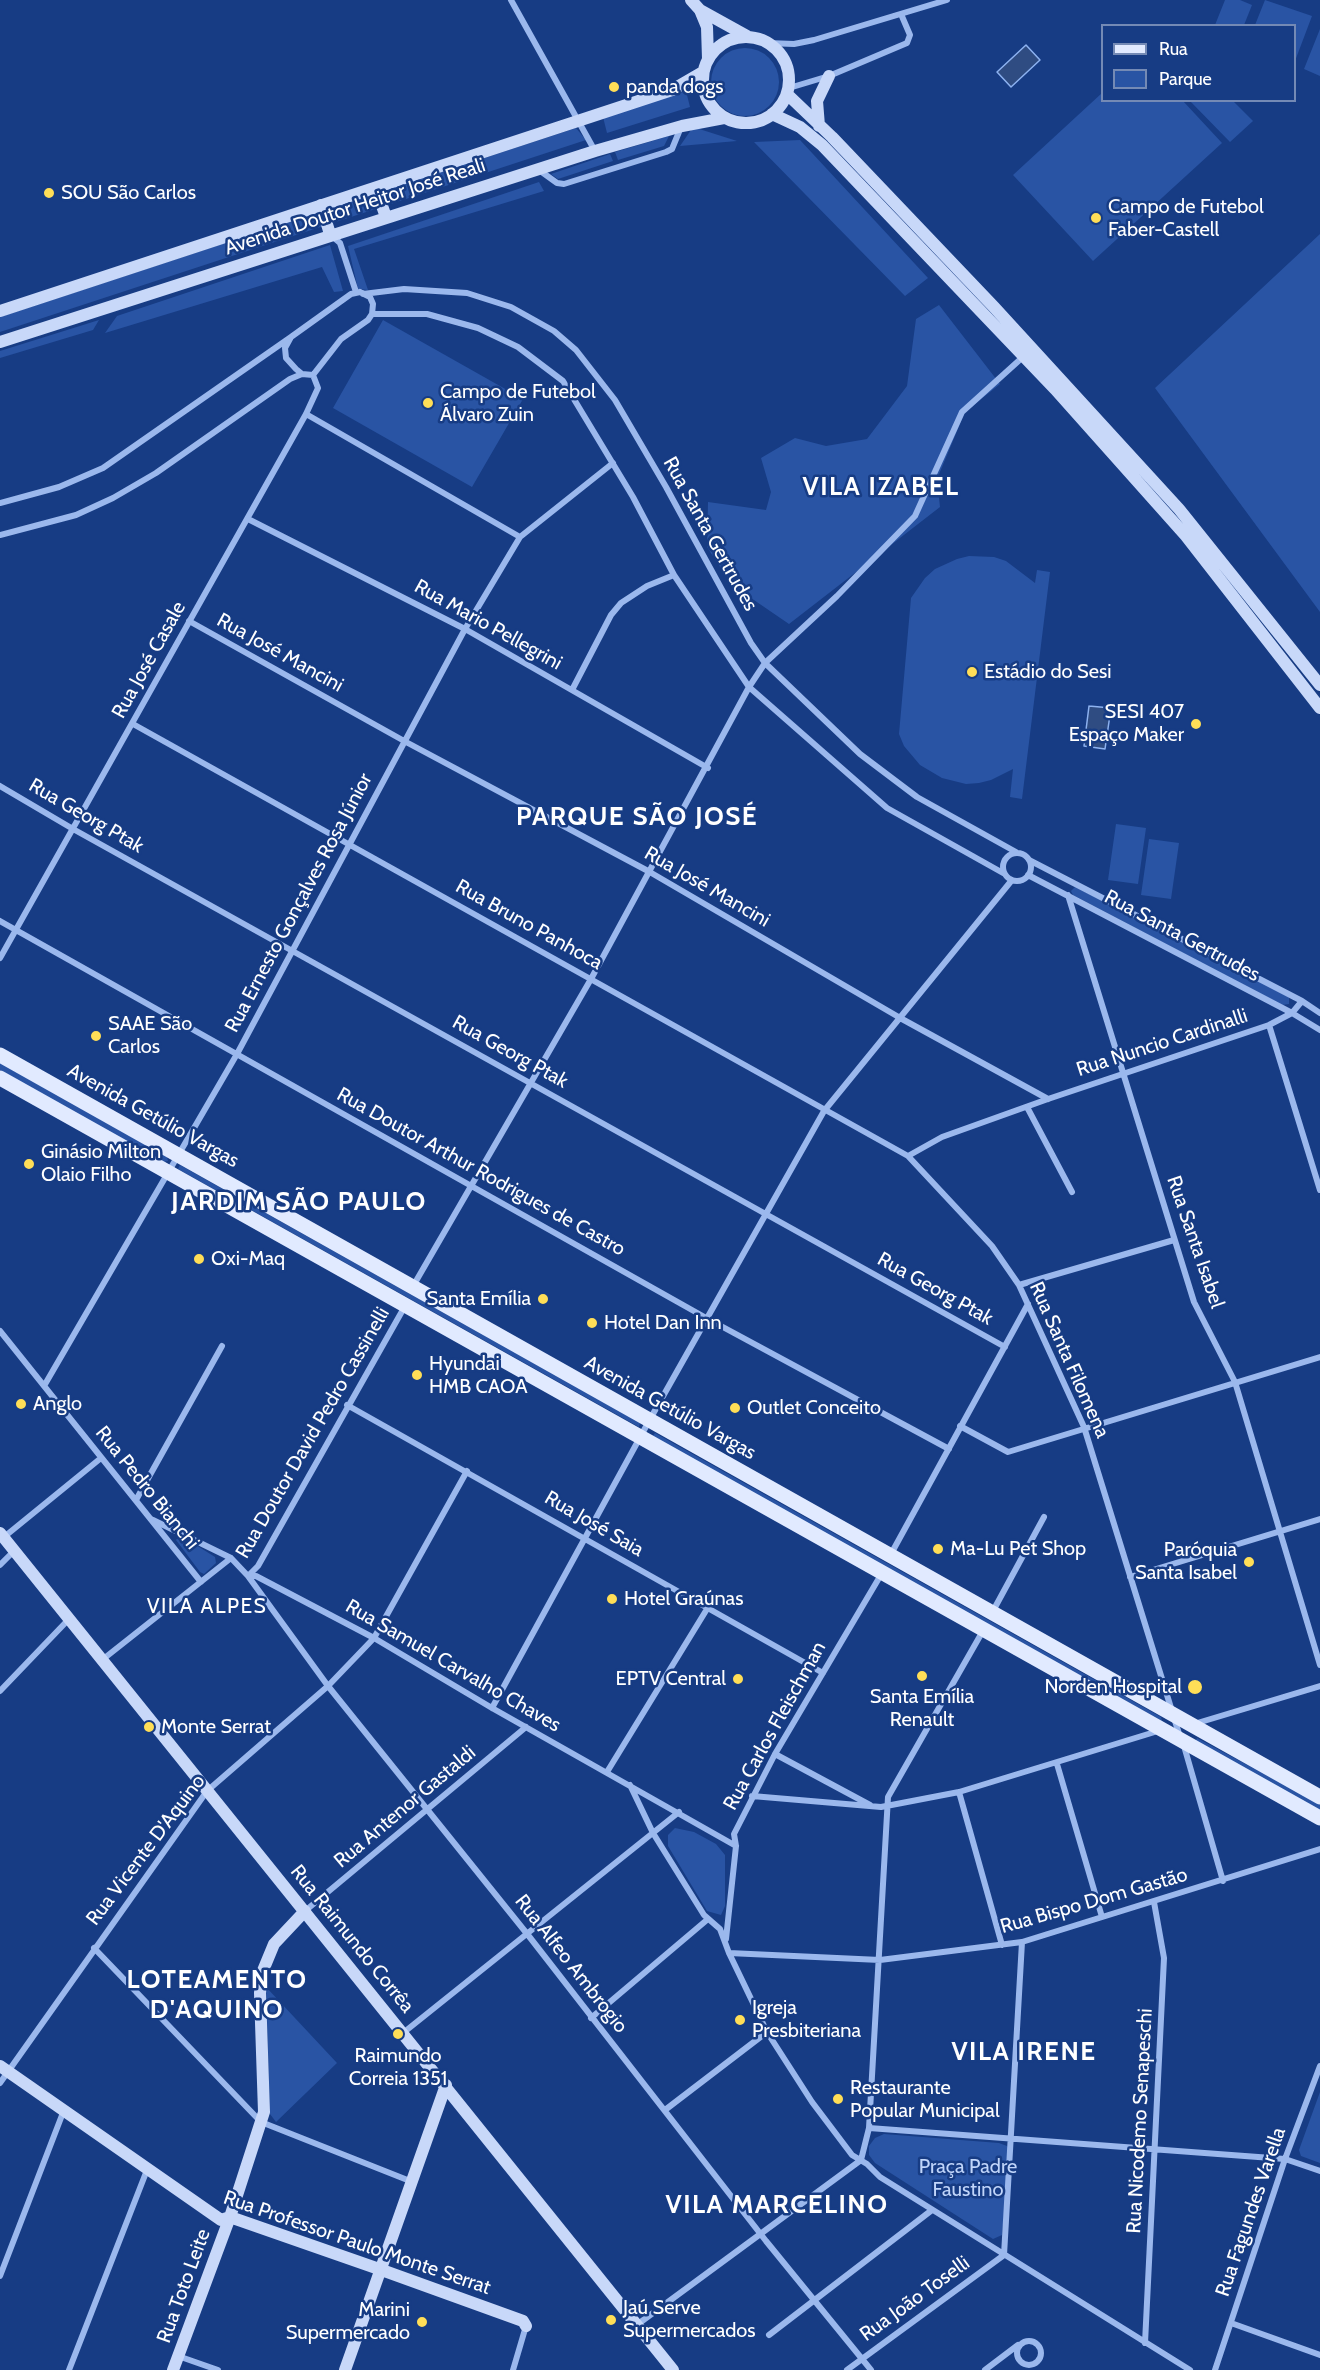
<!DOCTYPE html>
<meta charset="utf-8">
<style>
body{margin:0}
#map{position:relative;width:1320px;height:2370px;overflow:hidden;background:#173c84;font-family:Cabin,sans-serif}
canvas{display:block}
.legend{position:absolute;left:1101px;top:24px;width:195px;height:78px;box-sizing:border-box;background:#173c84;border:2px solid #748ab5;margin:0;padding:8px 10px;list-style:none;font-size:18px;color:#fff}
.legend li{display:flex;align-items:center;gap:12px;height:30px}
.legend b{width:30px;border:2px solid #748ab5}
</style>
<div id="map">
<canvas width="1320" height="2370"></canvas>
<ul class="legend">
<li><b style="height:8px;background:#e1eaff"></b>Rua</li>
<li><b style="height:16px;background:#2954a4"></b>Parque</li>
</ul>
</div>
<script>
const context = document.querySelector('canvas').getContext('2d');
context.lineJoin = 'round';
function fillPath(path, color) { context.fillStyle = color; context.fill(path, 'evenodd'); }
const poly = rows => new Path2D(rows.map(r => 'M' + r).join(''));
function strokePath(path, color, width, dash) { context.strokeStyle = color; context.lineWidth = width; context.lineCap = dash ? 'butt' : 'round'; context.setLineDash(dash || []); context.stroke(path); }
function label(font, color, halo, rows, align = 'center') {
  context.font = font + ' Cabin,sans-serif'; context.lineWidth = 5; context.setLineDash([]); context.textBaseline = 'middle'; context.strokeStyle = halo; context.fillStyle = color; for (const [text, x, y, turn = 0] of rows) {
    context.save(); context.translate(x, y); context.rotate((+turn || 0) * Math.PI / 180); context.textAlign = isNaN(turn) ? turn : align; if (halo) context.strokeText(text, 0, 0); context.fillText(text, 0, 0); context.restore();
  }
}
const green = poly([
 [1225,0,1240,0,1252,5,1244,25,1215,25],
 [1265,0,1312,16,1295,61,1294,26,1255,25],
 [1320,29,1320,76,1304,69],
 '711 82a34 34 0 1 1 68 0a34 34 0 1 1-68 0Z',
 [686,91,690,107,607,133,603,117],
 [1102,93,1102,100,1183,101,1222,143,1093,261,1013,175],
 [1190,101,1233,101,1253,121,1230,142],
 [693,127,737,141,680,146],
 [576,128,586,140,0,332,0,317],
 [669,136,664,146,618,160,615,152],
 [800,140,928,278,905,296,754,142],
 [610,154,613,161,558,179,551,174],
 [539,182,544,191,354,249,368,290,358,289,348,246],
 [1320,234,1320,612,1155,388],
 [330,245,343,291,334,292,322,267,105,333,117,316],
 [939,305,1000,384,965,412,937,479,940,507,789,624,732,585,707,547,708,502,766,510,771,492,761,458,795,438,826,446,867,439,907,386,916,319],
 [99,320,93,330,0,358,0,351],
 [383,320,523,399,472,487,333,408],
 [969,556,994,557,1006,561,1035,583,1037,570,1050,572,1022,799,1010,797,1013,769,991,780,979,783,966,784,942,778,920,765,904,746,899,734,911,598,925,578,935,569,957,559],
 [1116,824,1146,828,1138,884,1108,880],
 [1149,839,1179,843,1171,899,1141,895],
 [1075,887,1289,997,1289,1004,1282,1005,1073,895,1071,891],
 [0,1063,167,1157,168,1161,163,1162,0,1070],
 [180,1165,640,1423,639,1427,178,1169],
 [655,1433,1161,1717,1162,1721,652,1437],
 [180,1535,215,1557,216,1563,204,1574,200,1572,176,1540],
 [1197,1738,1320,1804,1320,1812,1195,1742],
 [675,1828,694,1832,716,1844,725,1855,725,1906,721,1915,707,1911,668,1846,668,1835],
 [266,1987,337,2063,276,2122,270,2114],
 [1320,2092,1320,2163,1301,2156,1299,2150],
 [884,2134,999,2143,1007,2146,1010,2150,1002,2235,993,2239,875,2163,869,2155,869,2146,875,2138]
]);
const water = poly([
 [1026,45,1040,60,1011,87,997,72,1026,45],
 [1089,706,1111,708,1105,749,1084,746,1089,706]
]);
const street = poly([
 [511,0,595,151],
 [767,43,794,44,814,40,947,0],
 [789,88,829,76,907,43,910,35,901,14],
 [539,170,557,183,564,184,666,152,672,149,681,127],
 [332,236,340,243,356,292],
 [360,292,370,297,373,304,372,314,368,320,341,339,313,375,302,374,296,369,286,358,285,348,291,337,351,294,360,292],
 [363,294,404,289,467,293,511,307,554,331,576,350,615,400,666,487,751,643,765,663,860,754,917,797,1016,852],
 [372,314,427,314,478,328,518,347,563,381,633,497,674,575,749,687,887,808,1003,873],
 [306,414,520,537],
 [0,503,59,487,103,468,291,337],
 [248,519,465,629,708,768],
 [0,535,76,515,113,498,156,473,290,379,302,374],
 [189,621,406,742,648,871,902,1019,1048,1099],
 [572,690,611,615,621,603,647,586,674,575],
 [133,724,908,1156,992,1246,1019,1285,1084,1427,1180,1737],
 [0,786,73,829,1005,1347],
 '1003 867a14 14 0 1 1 28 0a14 14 0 1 1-28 0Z',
 [1029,860,1302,1001,1320,1013],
 [1028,875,1292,1013,1320,1030],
 [1068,895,1194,1302,1235,1382,1320,1665],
 [0,921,708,1319,949,1449],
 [0,958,306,414,318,388,313,375],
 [1269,1025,1320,1190],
 [1027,1107,1072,1192],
 [908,1156,942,1137,1048,1099,1269,1025,1292,1013,1302,1001],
 [1019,1285,1174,1240],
 [412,1288,591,979,749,687,765,663,837,596,915,516,962,412,1024,356],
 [405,1306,258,1566,248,1576,328,1686,528,1935,766,2241,871,2370],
 [0,1331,201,1582],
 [44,1386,237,1054,465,629,520,537,613,463],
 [347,1405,823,1673],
 [960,1426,1008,1452,1320,1357],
 [136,1500,222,1346],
 [153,1520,231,1558,248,1576,256,1576,374,1638,492,1708,736,1846],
 [4,1537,101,1458],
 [891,1554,1028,1304],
 [0,1565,14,1551],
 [1130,1577,1320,1519],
 [993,1611,1044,1517],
 [102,1660,231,1558],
 [0,1691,69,1619],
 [492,1708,649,1421,824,1111,1012,880],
 [1194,1724,1320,1686],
 [1184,1746,1223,1881],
 [775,1754,870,1805],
 [1057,1764,1102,1917],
 [607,1772,707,1609],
 [630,1785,653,1833,704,1915,720,1929,729,1953,767,2032,812,2102,852,2155,867,2164,880,2177,1190,2370],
 [959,1792,1002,1945],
 [752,1796,881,1807,959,1792,1158,1731],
 [305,1911,526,1727],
 [726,1939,736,1846,734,1834,775,1754,882,1573],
 [94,1948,261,2122,410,2181],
 [729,1953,880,1960,1022,1942,1320,1849],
 [591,2018,708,1919],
 [403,2033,679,1812],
 [0,2083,207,1791,328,1686,374,1638,467,1471],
 [665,2110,767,2032],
 [869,2128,1285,2159,1320,2171],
 [861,2160,869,2128,888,1797,984,1629],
 [0,2276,64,2110],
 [1231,2323,1320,2355],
 [638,2324,861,2160],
 [769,2335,932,2210],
 '1017 2353a12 12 0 1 1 24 0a12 12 0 1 1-24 0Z',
 [1145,2343,1164,1958,1154,1902],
 [178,2356,218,2370],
 [69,2370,147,2170],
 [513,2370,526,2326],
 [847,2370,1004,2255,1022,1942],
 [985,2370,1018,2345],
 [1215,2370,1285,2159,1320,2066]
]);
const secondary = poly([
 [691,0,700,10,747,36],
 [700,10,707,27,708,59],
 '703 80a43 43 0 1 1 86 0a43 43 0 1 1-86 0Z',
 [787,94,832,137,994,307,1179,509,1320,685],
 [772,114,800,127,822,145,1055,389,1186,536,1320,708],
 [819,126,817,101,829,76],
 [376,189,386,217],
 [321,205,330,234],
 [0,311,672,90,703,72],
 [0,342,595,151,682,126,724,118],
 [0,1533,673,2370],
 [0,2066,221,2220,230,2217,379,2269,523,2321,526,2326],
 [173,2370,230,2217,264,2112,260,1993,262,1973,274,1944,305,1911],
 [345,2370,446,2085]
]);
const primary = poly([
 [0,1055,1320,1797],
 [0,1078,1320,1818]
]);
const markers = [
 [614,87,6,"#ffde57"],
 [49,193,6,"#ffde57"],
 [1096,218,6,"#ffde57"],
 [428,403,6,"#ffde57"],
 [972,672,6,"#ffde57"],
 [1196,724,6,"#ffde57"],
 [96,1036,6,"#ffde57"],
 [29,1164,6,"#ffde57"],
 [199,1259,6,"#ffde57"],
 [543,1299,6,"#ffde57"],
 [592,1323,6,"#ffde57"],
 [417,1375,6,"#ffde57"],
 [21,1404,6,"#ffde57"],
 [735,1408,6,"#ffde57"],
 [938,1549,6,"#ffde57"],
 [1249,1562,6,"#ffde57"],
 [612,1599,6,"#ffde57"],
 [922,1676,6,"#ffde57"],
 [738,1679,6,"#ffde57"],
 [1195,1687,8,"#ffde57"],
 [149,1727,6,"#ffde57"],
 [740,2020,6,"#ffde57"],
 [398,2034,6,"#ffde57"],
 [838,2099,6,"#ffde57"],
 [611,2320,6,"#ffde57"],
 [422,2322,6,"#ffde57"]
];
const poiNames = [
 ["panda dogs",626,87],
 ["SOU São Carlos",61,193],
 ["Campo de Futebol",1108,207],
 ["Faber-Castell",1108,230],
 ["Campo de Futebol",440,392],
 ["Álvaro Zuin",440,415],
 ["Estádio do Sesi",984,672],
 ["SESI 407",1184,712,"right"],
 ["Espaço Maker",1184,735,"right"],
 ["SAAE São",108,1024],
 ["Carlos",108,1047],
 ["Ginásio Milton",41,1152],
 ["Olaio Filho",41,1175],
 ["Oxi-Maq",211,1259],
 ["Santa Emília",531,1299,"right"],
 ["Hotel Dan Inn",604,1323],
 ["Hyundai",429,1364],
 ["HMB CAOA",429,1387],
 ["Anglo",33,1404],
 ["Outlet Conceito",747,1408],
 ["Ma-Lu Pet Shop",950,1549],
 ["Paróquia",1237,1550,"right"],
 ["Santa Isabel",1237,1573,"right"],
 ["Hotel Graúnas",624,1599],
 ["EPTV Central",726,1679,"right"],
 ["Norden Hospital",1182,1687,"right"],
 ["Santa Emília",922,1697,"center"],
 ["Renault",922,1720,"center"],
 ["Monte Serrat",161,1727],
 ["Igreja",752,2008],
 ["Presbiteriana",752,2031],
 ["Raimundo",398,2056,"center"],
 ["Correia 1351",398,2079,"center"],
 ["Restaurante",850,2088],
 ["Popular Municipal",850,2111],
 ["Jaú Serve",623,2308],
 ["Supermercados",623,2331],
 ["Marini",410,2310,"right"],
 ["Supermercado",410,2333,"right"]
];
const streetNames = [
 ["Avenida Doutor Heitor José Reali",355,207,-18],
 ["Rua Santa Gertrudes",710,534,61],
 ["Rua Mario Pellegrini",488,625,29],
 ["Rua José Mancini",280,653,29],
 ["Rua José Casale",149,660,-61],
 ["Rua Georg Ptak",86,816,30],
 ["Rua José Mancini",707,887,30],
 ["Rua Ernesto Gonçalves Rosa Júnior",299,903,-62],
 ["Rua Bruno Panhoca",529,925,29],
 ["Rua Santa Gertrudes",1182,936,28],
 ["Rua Nuncio Cardinalli",1162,1043,-18],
 ["Rua Georg Ptak",510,1052,29],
 ["Avenida Getúlio Vargas",153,1116,29],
 ["Rua Doutor Arthur Rodrigues de Castro",481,1172,29],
 ["Rua Santa Isabel",1195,1242,71],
 ["Rua Georg Ptak",935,1289,29],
 ["Rua Santa Filomena",1069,1360,66],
 ["Avenida Getúlio Vargas",670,1408,29],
 ["Rua Doutor David Pedro Cassinelli",313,1433,-60],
 ["Rua Pedro Bianchi",147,1488,51],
 ["Rua José Saia",594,1524,30],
 ["Rua Samuel Carvalho Chaves",453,1666,30],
 ["Rua Carlos Fleischman",775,1726,-61],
 ["Rua Antenor Gastaldi",405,1807,-40],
 ["Rua Vicente D'Aquino",146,1850,-53],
 ["Rua Bispo Dom Gastão",1094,1901,-16],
 ["Rua Raimundo Corrêa",352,1939,51],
 ["Rua Alfeo Ambrogio",571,1964,52],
 ["Rua Nicodemo Senapeschi",1140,2121,-87],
 ["Rua Fagundes Varella",1251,2212,-71],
 ["Rua Professor Paulo Monte Serrat",357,2243,19],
 ["Rua Toto Leite",184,2286,-70],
 ["Rua João Toselli",915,2299,-36]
];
const parkNames = [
 ["Praça Padre",968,2167],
 ["Faustino",968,2190]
];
const neighbourhoodNames = [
 ["VILA ALPES",207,1607]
];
const districtNames = [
 ["VILA IZABEL",881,487],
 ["PARQUE SÃO JOSÉ",637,817],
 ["JARDIM SÃO PAULO",299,1202],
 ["LOTEAMENTO",217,1980],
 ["D'AQUINO",217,2010],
 ["VILA IRENE",1024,2052],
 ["VILA MARCELINO",777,2205]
];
fillPath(green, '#2954a4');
fillPath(water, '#2f4c82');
strokePath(water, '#8db2f0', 1.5);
strokePath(street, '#9bb8ed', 6);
strokePath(secondary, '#c8d8f9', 12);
strokePath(primary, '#e1eaff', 15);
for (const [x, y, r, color] of markers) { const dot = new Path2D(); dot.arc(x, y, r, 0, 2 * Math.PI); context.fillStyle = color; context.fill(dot); strokePath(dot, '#173c84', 2); }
label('20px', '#fff', '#173c84', poiNames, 'left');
label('20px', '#fff', '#173c84', streetNames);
label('20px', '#c0d5fa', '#173c84', parkNames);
context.letterSpacing = '1.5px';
label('21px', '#fff', '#173c84', neighbourhoodNames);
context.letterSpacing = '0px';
context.letterSpacing = '1.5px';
label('bold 26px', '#fff', '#173c84', districtNames);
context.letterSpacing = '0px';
</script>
